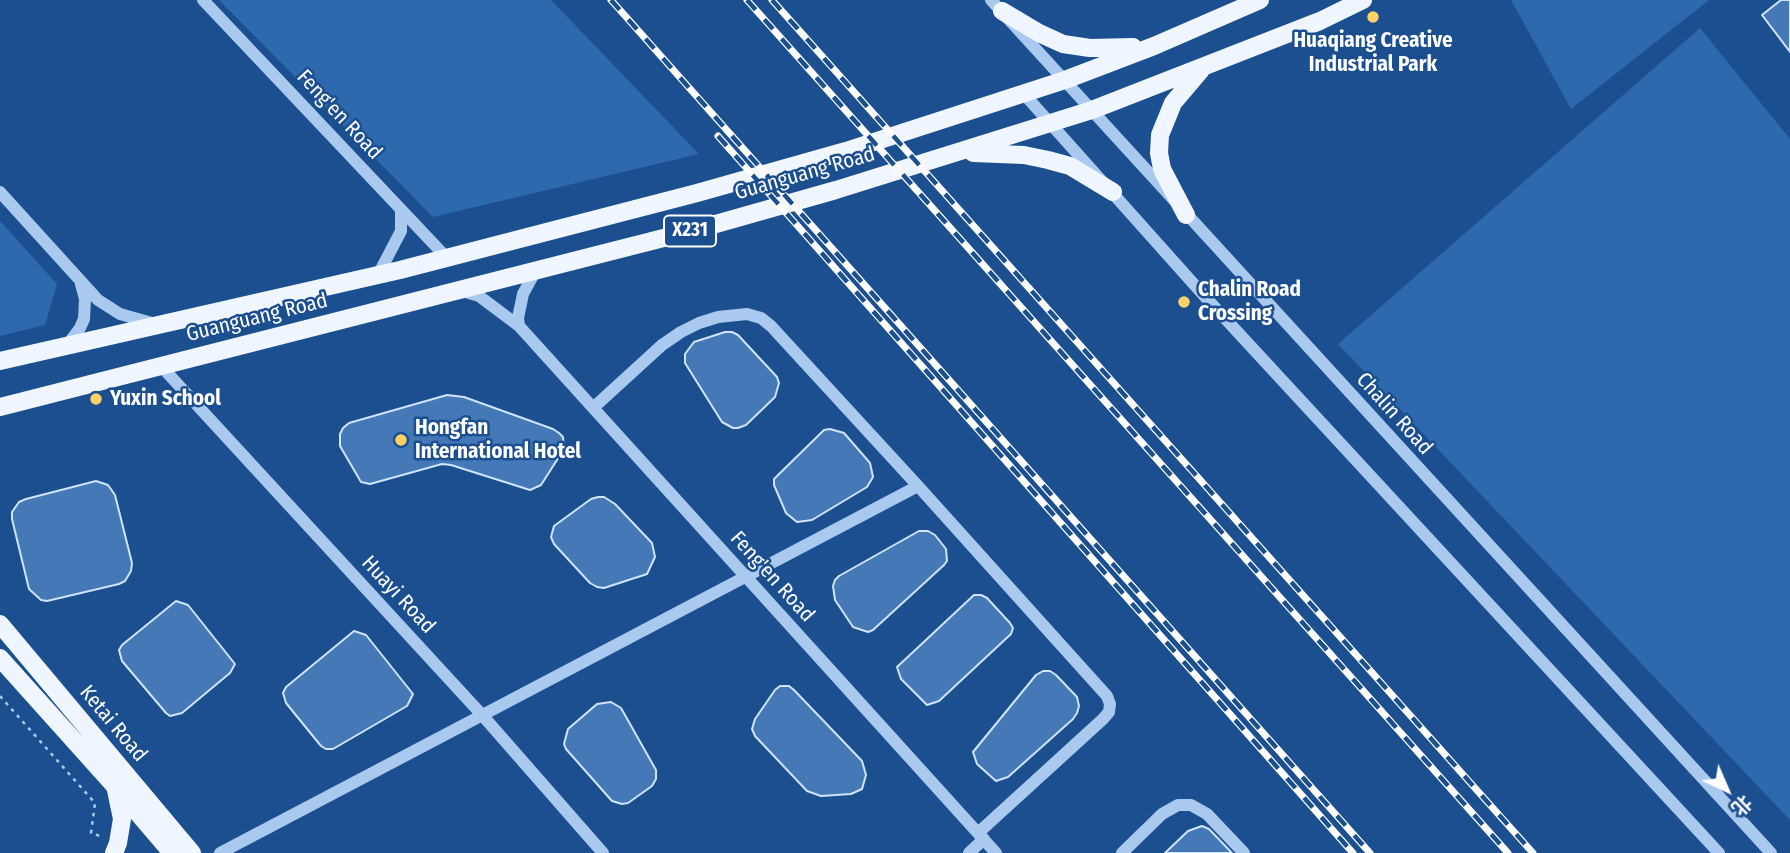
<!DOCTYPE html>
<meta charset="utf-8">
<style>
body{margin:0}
#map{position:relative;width:1790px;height:853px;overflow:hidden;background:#1b4f8f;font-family:"Fira Sans Condensed","Noto Sans SC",sans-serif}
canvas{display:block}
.north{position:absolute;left:1692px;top:755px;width:70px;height:70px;-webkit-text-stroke:5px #1b4f8f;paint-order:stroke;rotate:136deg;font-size:19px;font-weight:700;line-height:28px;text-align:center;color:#fff}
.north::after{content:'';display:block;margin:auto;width:24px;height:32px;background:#fff;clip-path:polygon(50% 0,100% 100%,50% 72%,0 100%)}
</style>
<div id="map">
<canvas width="1790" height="853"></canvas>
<div class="north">北</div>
</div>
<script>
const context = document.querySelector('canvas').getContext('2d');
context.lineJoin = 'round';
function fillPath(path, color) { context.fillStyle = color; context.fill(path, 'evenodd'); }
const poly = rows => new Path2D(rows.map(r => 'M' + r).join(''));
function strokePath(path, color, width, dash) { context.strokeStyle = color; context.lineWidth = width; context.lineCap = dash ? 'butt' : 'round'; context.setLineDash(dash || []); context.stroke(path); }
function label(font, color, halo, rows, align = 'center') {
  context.font = font + ' "Fira Sans Condensed",sans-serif'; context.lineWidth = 5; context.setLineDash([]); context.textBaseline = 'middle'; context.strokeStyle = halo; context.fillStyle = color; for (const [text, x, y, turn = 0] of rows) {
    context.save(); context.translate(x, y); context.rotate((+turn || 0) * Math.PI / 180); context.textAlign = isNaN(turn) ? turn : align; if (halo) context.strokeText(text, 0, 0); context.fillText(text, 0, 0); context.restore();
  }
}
const green = poly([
 [219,0,551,0,699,154,433,217],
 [1511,0,1709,0,1571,109],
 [1700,28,1790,139,1790,820,1338,344],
 [0,221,57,284,45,325,0,336]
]);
const building = poly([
 [1781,0,1790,0,1790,52,1762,15,1781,0],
 [725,332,732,332,738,335,777,377,779,383,775,397,746,425,738,428,733,428,722,422,685,363,685,354,694,342,725,332],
 [447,395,464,397,553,429,559,433,563,437,564,449,541,485,530,490,451,465,442,464,370,484,361,482,340,446,340,434,343,428,349,423,447,395],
 [830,429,844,433,870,463,873,477,867,487,812,520,797,522,786,513,774,485,774,479,824,430,830,429],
 [96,481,108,485,115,495,132,563,131,571,125,581,119,584,47,601,41,600,29,589,12,519,12,512,19,502,26,499,96,481],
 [598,497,604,497,615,504,652,543,655,557,647,574,604,588,597,587,590,583,554,544,551,537,554,526,591,499,598,497],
 [919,531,928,531,935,535,946,549,947,561,944,565,873,630,868,632,853,627,835,600,833,586,835,580,839,576,919,531],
 [974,595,981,595,987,598,1010,623,1013,628,1011,634,939,701,927,705,901,679,897,667,974,595],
 [176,601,188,605,235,664,230,673,182,713,170,716,166,713,122,661,119,650,122,645,176,601],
 [354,631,366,635,413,694,407,706,333,749,326,749,321,746,286,703,283,693,286,687,354,631],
 [1043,671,1050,671,1056,675,1077,697,1079,706,1077,713,1073,719,1008,777,996,781,977,764,973,752,1036,675,1043,671],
 [780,686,789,686,794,690,862,761,866,775,862,789,851,794,821,796,807,791,755,736,752,729,755,719,775,690,780,686],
 [611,702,621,708,656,770,656,779,652,786,628,803,622,804,612,801,566,749,564,744,568,729,597,704,611,702],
 [1202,826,1209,829,1232,853,1165,853,1188,831,1202,826]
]);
const path = poly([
 [0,696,95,803,91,833,103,837]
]);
const minor = poly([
 [203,0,446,257],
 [991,0,1771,853],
 [1024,94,1208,300,1719,853],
 [0,192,98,300,120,314,152,323],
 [378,275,401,231,401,210],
 [459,290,479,296,519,326,518,318,523,294,536,270],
 [519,326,996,853],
 [68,344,80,328,84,319,85,299,81,284],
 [161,366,483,716,603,853],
 [593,408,662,345,681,332,699,323,718,317,747,314,761,318,771,326,918,486,1107,696,1110,704,1109,712,1103,719,978,833],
 [220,853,918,486],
 [969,853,984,839],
 [1122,853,1162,814,1178,805,1191,805,1207,814,1244,853]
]);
const major = poly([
 [1002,11,1039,33,1063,44,1090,48,1133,47],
 [973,153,1024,155,1048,160,1070,166,1113,192],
 [1186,215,1162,169,1159,153,1160,135,1173,103,1201,70],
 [0,361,400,270,697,193,846,151,1065,80,1154,46,1260,0],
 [0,407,691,231,836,190,1092,110,1320,21,1363,0],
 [0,624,192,853],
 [0,658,113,784,172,853],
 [114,853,118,843,122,819,116,790]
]);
const rail = poly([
 [611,0,1370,853],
 [747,0,1508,853],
 [772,0,1533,853],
 [718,136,1353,853]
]);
const markers = [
 [1373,17,7,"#ffd166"],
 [1184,302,7,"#ffd166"],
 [96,399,7,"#ffd166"],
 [401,440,7,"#ffd166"]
];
const shields = [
 [690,231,52]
];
const shieldNames = [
 ["X231",690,231]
];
const poiNames = [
 ["Huaqiang Creative",1373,41,"center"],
 ["Industrial Park",1373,65,"center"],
 ["Chalin Road",1198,290],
 ["Crossing",1198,314],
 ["Yuxin School",110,399],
 ["Hongfan",415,428],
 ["International Hotel",415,452]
];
const streetNames = [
 ["Feng'en Road",339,115,47],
 ["Guanguang Road",805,174,-16],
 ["Guanguang Road",257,318,-14],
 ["Chalin Road",1394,414,48],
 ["Feng'en Road",772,577,48],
 ["Huayi Road",398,595,47],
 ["Ketai Road",113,724,50]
];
fillPath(green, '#2e69ad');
fillPath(building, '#4478b7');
strokePath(building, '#cfe3fa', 2);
strokePath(path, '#a9c9ee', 2.5, [3.5, 5]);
strokePath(minor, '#a9c9ee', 12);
strokePath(major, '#f0f6ff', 18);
strokePath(rail, '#fff', 7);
strokePath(rail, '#1b4f8f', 4.5, [13]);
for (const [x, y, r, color] of markers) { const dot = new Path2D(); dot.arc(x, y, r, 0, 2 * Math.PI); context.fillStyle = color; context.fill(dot); strokePath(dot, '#1b4f8f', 2.5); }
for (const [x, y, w] of shields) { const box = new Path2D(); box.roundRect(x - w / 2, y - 15.5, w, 31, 5); context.fillStyle = '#1b4f8f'; context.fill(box); strokePath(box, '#fff', 2); }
label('bold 19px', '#fff', null, shieldNames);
label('bold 21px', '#fff', '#1b4f8f', poiNames, 'left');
label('21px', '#fff', '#1b4f8f', streetNames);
</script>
